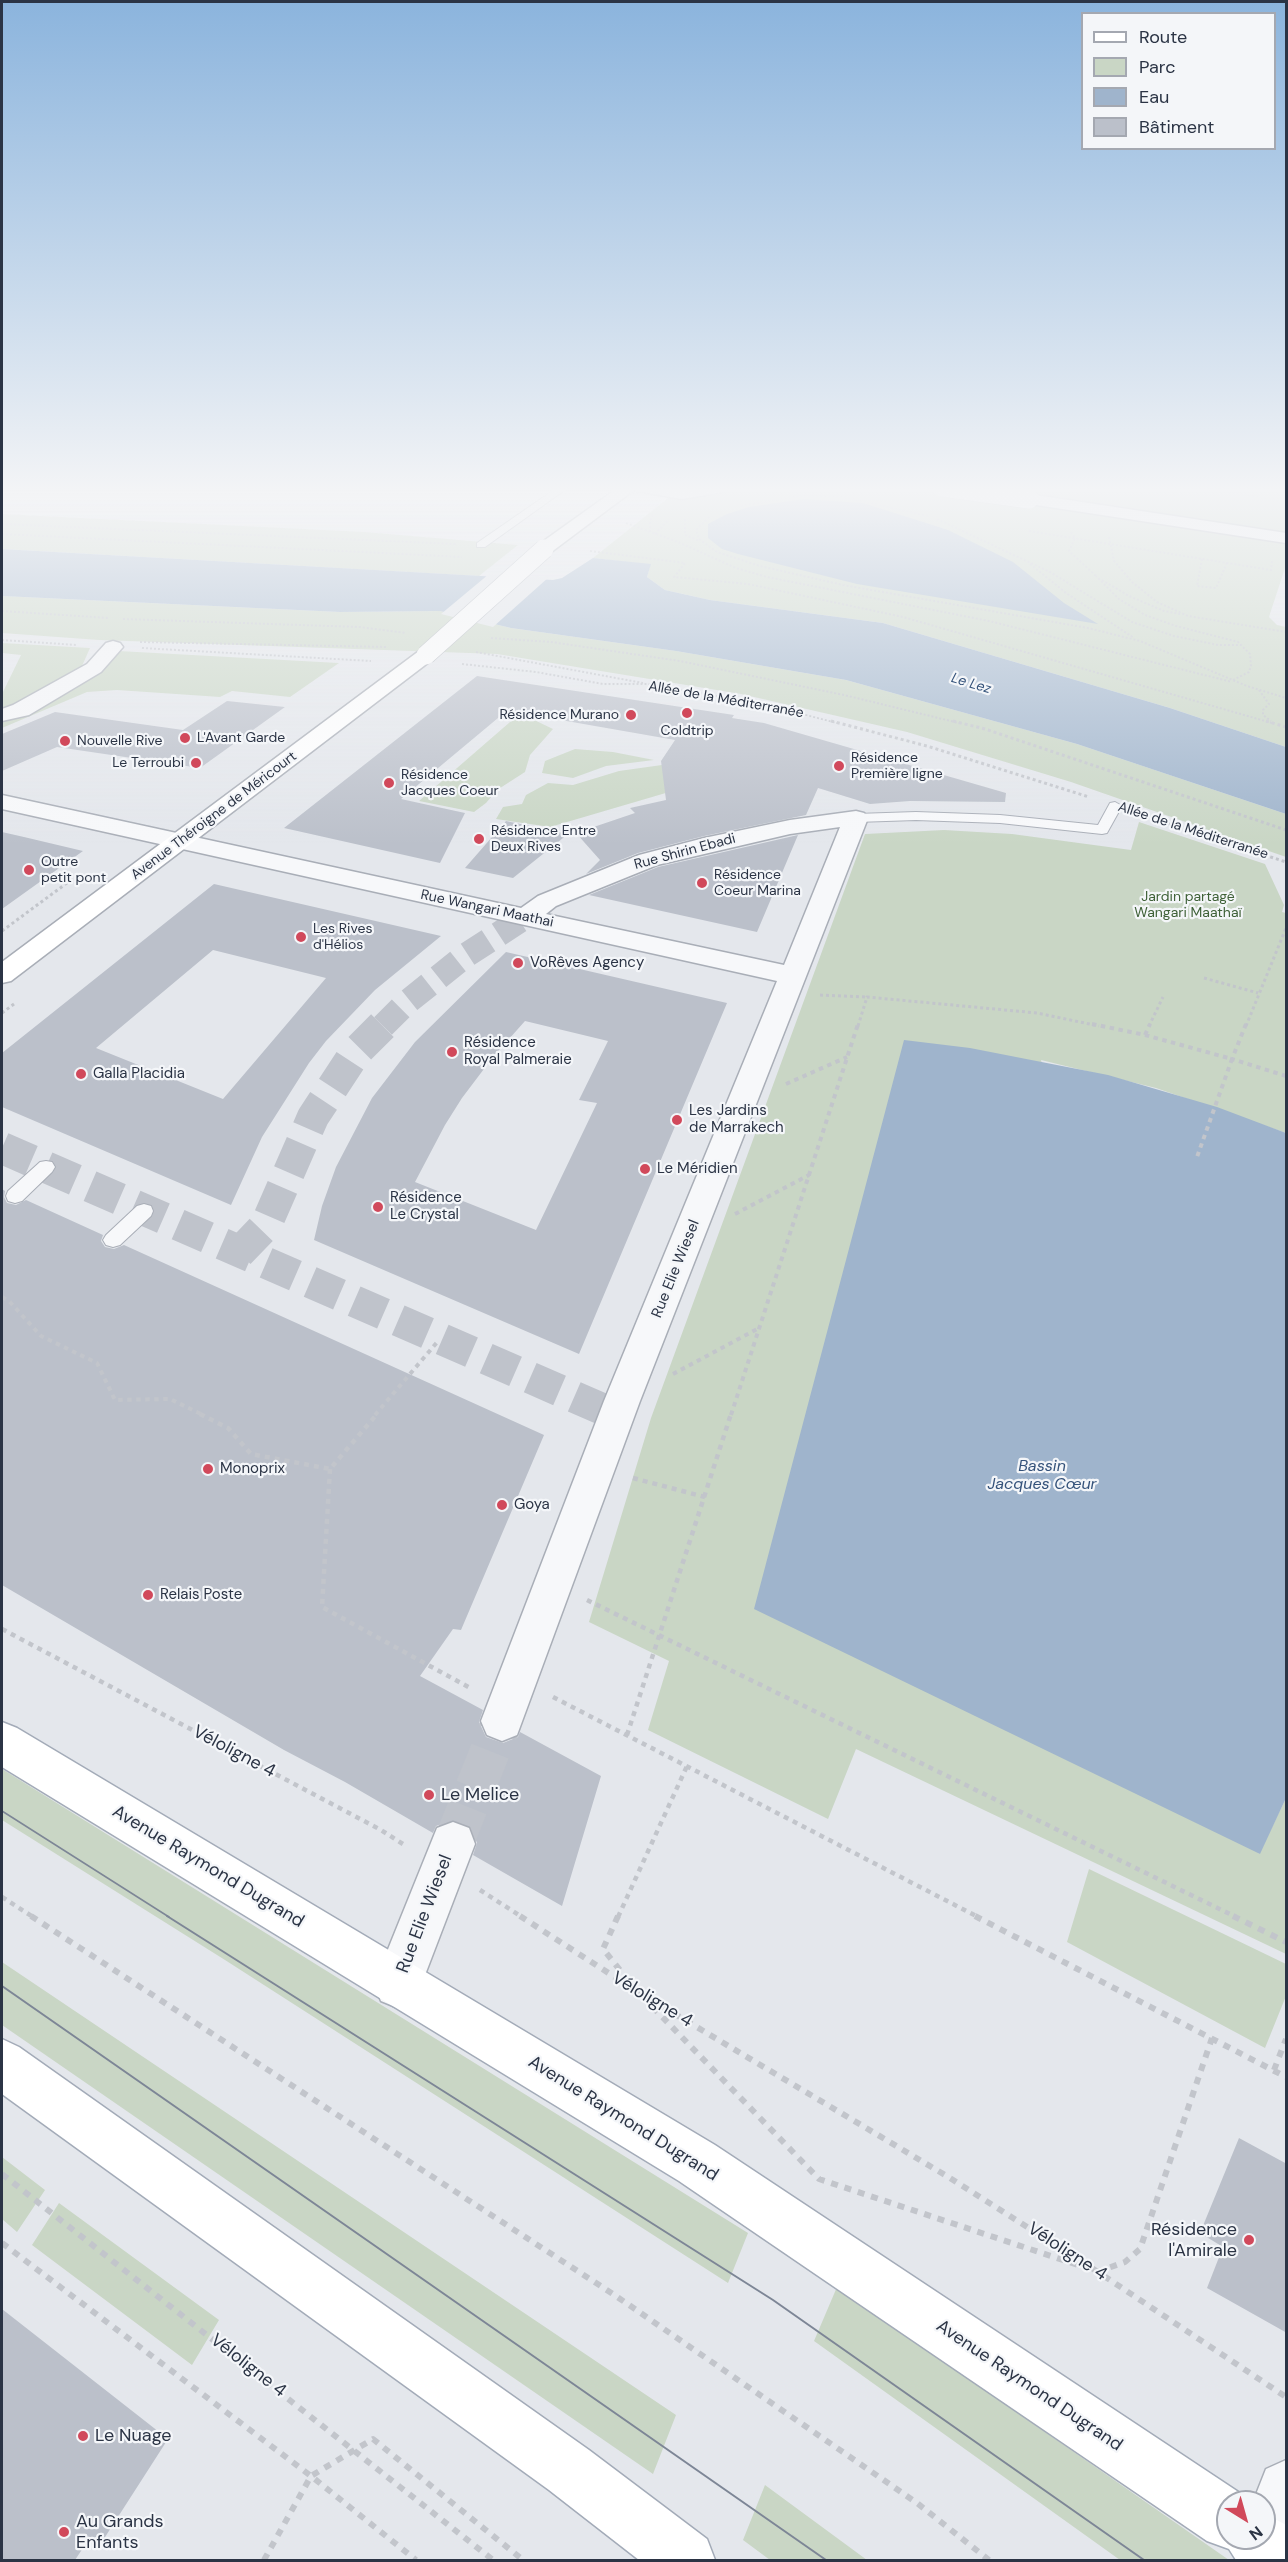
<!DOCTYPE html>
<meta charset="utf-8">
<style>
body{margin:0}
#map{position:relative;width:1288px;height:2562px;overflow:hidden;background:#e4e7ec;font-family:"DM Sans",sans-serif}
canvas{display:block}
.frame{position:absolute;inset:0;border:3px solid #2b3445;pointer-events:none}
.legend{position:absolute;left:1081px;top:12px;width:195px;height:138px;box-sizing:border-box;background:#f4f6f9;border:2px solid #a4a8b1;margin:0;padding:8px 10px;list-style:none;font-size:18px;color:#2b3445}
.legend li{display:flex;align-items:center;gap:12px;height:30px}
.legend b{width:30px;border:2px solid #a4a8b1}
.north{position:absolute;left:1216px;top:2490px;width:60px;height:60px;box-sizing:border-box;background:#f4f6f9;border:2px solid #a4a8b1;border-radius:50%;rotate:143deg;font-size:16px;font-weight:700;line-height:24px;text-align:center;color:#2b3445}
.north::after{content:'';display:block;margin:auto;width:21px;height:27px;background:#d1495b;clip-path:polygon(50% 0,100% 100%,50% 72%,0 100%)}
</style>
<div id="map">
<canvas width="1288" height="2562"></canvas>
<div class="frame"></div>
<ul class="legend">
<li><b style="height:8px;background:#fff"></b>Route</li>
<li><b style="height:16px;background:#c9d6c5"></b>Parc</li>
<li><b style="height:16px;background:#9fb4cc"></b>Eau</li>
<li><b style="height:16px;background:#bbc0ca"></b>Bâtiment</li>
</ul>
<div class="north">N</div>
</div>
<script>
const context = document.querySelector('canvas').getContext('2d');
context.lineJoin = 'round';
function fillPath(path, color) { context.fillStyle = color; context.fill(path, 'evenodd'); }
const poly = rows => new Path2D(rows.map(r => 'M' + r).join(''));
function strokePath(path, color, width, dash) { context.strokeStyle = color; context.lineWidth = width; context.lineCap = dash ? 'butt' : 'round'; context.setLineDash(dash || []); context.stroke(path); }
function label(font, color, halo, rows, align = 'center') {
  context.font = font + ' "DM Sans",sans-serif'; context.lineWidth = 4.5; context.setLineDash([]); context.textBaseline = 'middle'; context.strokeStyle = halo; context.fillStyle = color; for (const [text, x, y, turn = 0] of rows) {
    context.save(); context.translate(x, y); context.rotate((+turn || 0) * Math.PI / 180); context.textAlign = isNaN(turn) ? turn : align; if (halo) context.strokeText(text, 0, 0); context.fillText(text, 0, 0); context.restore();
  }
}
const green = poly([
 [682,487,1286,487,1286,565,1269,617,1277,625,1286,627,1286,747,1170,708,883,623,710,600,665,590,647,577,650,565,593,558],
 [2,514,365,532,518,545,479,576,2,549],
 [2,596,340,612,440,611,511,628,676,651,846,680,1077,744,1286,814,1286,857,1071,782,907,732,741,694,497,654,99,640,2,633],
 [2,643,90,648,82,666,11,708,2,709,2,694,21,655,2,653],
 [119,651,339,663,290,697,232,691,220,697,117,690,87,692,2,728,2,721,20,715],
 [524,715,553,729,530,755,525,772,497,790,486,803,474,812,419,801,510,722],
 [575,749,613,752,654,760,606,766,573,778,542,773,545,761],
 [669,764,693,785,550,827,496,819,503,807,522,804,526,795,548,783,573,785,619,771],
 [1139,822,1265,864,1284,905,1282,912,1286,913,1286,1133,1156,1088,1041,1060,1259,1854,1286,1798,1286,1954,856,1749,828,1819,648,1730,669,1661,589,1622,651,1418,865,834,944,830,1012,834,1131,850],
 [2,1769,748,2233,728,2283,225,1960,2,1820],
 [1089,1869,1286,1964,1286,1996,1265,2048,1067,1942],
 [2,1962,676,2415,653,2474,2,2025],
 [2,2157,45,2190,17,2232,2,2219],
 [59,2203,219,2320,192,2365,32,2245],
 [837,2287,1229,2560,1120,2560,814,2341],
 [765,2485,867,2560,770,2560,743,2540]
]);
const water = poly([
 [804,499,863,503,948,530,1013,562,1064,603,1098,624,857,584,738,554,722,549,708,538,708,524,727,514,749,507],
 [2,549,553,580,562,578,593,558,651,564,647,577,665,590,710,600,883,623,1170,708,1286,747,1286,814,1077,744,846,680,676,651,511,628,440,611,340,612,2,596],
 [904,1040,970,1048,1108,1075,1217,1107,1286,1133,1286,1798,1260,1854,754,1609]
]);
const pier = poly([
 [489,574,549,577,493,627,441,614]
]);
const building = poly([
 [477,676,734,715,732,718,764,723,1006,793,1005,802,910,801,870,804,818,788,806,815,704,836,638,853,586,874,600,860,576,833,635,813,630,808,666,800,661,761,675,740,515,712,514,714,504,713,401,799,465,813,440,863,284,828],
 [227,701,285,707,200,768,57,747,2,771,2,734,55,712,183,730],
 [506,821,568,834,513,878,465,868],
 [2,832,24,837,83,851,2,909],
 [798,835,757,932,589,895,658,867],
 [214,884,441,936,375,990,326,1041,309,1063,262,1137,231,1205,2,1107,2,1053],
 [213,950,326,978,223,1099,96,1048],
 [506,952,727,1003,579,1354,314,1240,322,1206,336,1167,372,1098,415,1042],
 [525,1021,608,1041,579,1100,597,1103,536,1230,415,1182,445,1125,462,1098,493,1057],
 [2,1189,5,1191,4,1197,7,1203,16,1205,26,1200,103,1235,101,1241,105,1247,114,1249,124,1245,544,1435,461,1630,453,1629,420,1676,483,1710,479,1722,486,1737,503,1743,518,1737,520,1732,601,1776,562,1906,473,1855,477,1843,470,1826,452,1820,436,1826,433,1833,345,1782,284,1750,2,1585],
 [1239,2138,1287,2164,1287,2333,1207,2288,1223,2247,1200,2233],
 [2,2309,168,2439,98,2548,89,2539,75,2560,2,2560]
]);
const streetTunnelFar2 = poly([
 [383,1026,406,1003,465,956,525,917]
]);
const streetTunnelFar1 = poly([
 [2,1148,616,1415],
 [239,1253,266,1225,313,1117,355,1053,384,1024]
]);
const streetTunnel = poly([
 [612,1414,617,1416],
 [453,1844,502,1721]
]);
const pathFar4 = poly([
 [1209,487,1263,498,1286,499],
 [752,491,772,487],
 [741,506,805,495,843,497,928,516],
 [709,517,696,530,699,539,717,552,760,566,843,585,1088,628,1140,641,1247,686,1286,698],
 [685,519,685,535,700,541],
 [937,519,1050,572,1132,622,1174,636,1218,645,1241,645,1238,642,1176,626,1145,615,1119,599,1096,576],
 [626,523,678,542,736,568,767,577,989,621,1232,682],
 [2,524,456,544],
 [1029,531,1271,570,1272,561],
 [650,532,650,521,653,515],
 [1071,532,1075,538,1069,551,1096,576],
 [2,534,462,557],
 [655,534,669,519],
 [1109,537,1114,561,1132,582,1157,602,1188,616,1286,632],
 [590,551,685,563,674,577,748,584,903,617,1272,723],
 [1202,559,1197,586,1216,588,1227,563],
 [1030,564,1066,593,1134,638],
 [1102,580,1129,596,1164,611,1180,614],
 [2,611,109,618],
 [123,619,360,627,406,633],
 [491,638,551,642,680,661,844,695,959,723],
 [2,640,77,645],
 [140,642,388,647],
 [142,648,371,661],
 [476,652,643,683],
 [462,664,536,672,603,684,648,684,767,705,837,723],
 [1233,680,1249,672,1251,666,1250,654,1241,645],
 [1259,690,1269,704,1263,710,1263,715,1271,721]
]);
const pathFar3 = poly([
 [831,721,927,746,1089,797],
 [953,721,985,729,1286,830],
 [1266,721,1286,727],
 [1139,814,1286,862],
 [2,931,71,880],
 [1204,978,1258,993],
 [820,995,867,997],
 [2,1013,14,1004],
 [858,1026,867,997,1037,1013,1099,1026],
 [1149,1026,1163,997],
 [1246,1026,1286,928]
]);
const pathFar2 = poly([
 [1092,1024,1145,1035,1232,1059,1197,1157],
 [1246,1024,1232,1059,1286,1076],
 [1145,1035,1150,1024],
 [786,1084,847,1057],
 [735,1214,809,1175],
 [2,1297,9,1301,41,1336,97,1363,115,1400,170,1399,203,1415],
 [673,1374,759,1328],
 [375,1415,439,1340],
 [731,1415,858,1024]
]);
const pathFar1 = poly([
 [200,1414,228,1428,251,1454,330,1469,377,1414],
 [330,1469,322,1607,472,1689],
 [633,1478,705,1497],
 [587,1600,1236,1917],
 [2,1629,381,1830,406,1846],
 [553,1697,978,1917],
 [627,1735,731,1414],
 [480,1890,522,1917],
 [2,1897,33,1917],
 [618,1917,687,1766]
]);
const path = poly([
 [31,1916,613,2294,917,2503,989,2560],
 [520,1916,638,1992,950,2178,1098,2272,1286,2397],
 [618,1916,603,1949,636,1990],
 [975,1916,1286,2077],
 [1233,1916,1286,1942],
 [643,1997,819,2179,1090,2269],
 [1274,2070,1286,2039],
 [2,2174,493,2560],
 [2,2243,311,2476,416,2560],
 [1097,2272,1125,2262,1140,2249,1212,2038],
 [264,2560,311,2476,373,2439,523,2560]
]);
const lane = poly([
 [558,487,569,487,485,547,477,547,477,543,558,487],
 [1115,802,1122,806,1107,833,1102,834,1000,823,916,820,856,822,849,818,856,814,916,812,1000,815,1098,825,1110,803,1115,802],
 [46,1161,52,1162,55,1167,52,1172,22,1201,15,1203,8,1201,6,1196,8,1191,40,1162,46,1161],
 [144,1204,151,1206,153,1211,151,1216,120,1245,113,1247,106,1245,103,1240,106,1235,137,1206,144,1204]
]);
const street = poly([
 [635,487,682,489,731,487,723,492,682,499,637,491,635,487],
 [1029,494,1286,533,1286,543,1023,503,1020,499,1023,495,1029,494],
 [113,641,120,643,123,647,101,672,29,715,2,721,2,709,13,705,87,664,106,643,113,641],
 [2,795,521,908,538,896,639,855,704,838,790,820,856,811,864,813,868,818,640,1401,517,1735,502,1741,487,1735,481,1721,604,1401,777,981,2,809,2,795],
 [840,827,784,965,546,914,556,906,657,865,790,834,840,827],
 [453,1822,469,1828,475,1844,415,2001,398,2008,381,2001,374,1984,437,1828,453,1822],
 [1286,2460,1286,2560,1243,2560,1238,2547,1241,2538,1264,2538,1264,2502,1253,2502,1266,2469,1286,2460]
]);
const secondary = poly([
 [619,487,638,487,550,553,538,553,535,549,538,545,619,487],
 [426,649,433,651,436,655,433,659,11,981,2,983,2,962,419,651,426,649]
]);
const primary = poly([
 [2,1722,17,1728,715,2145,1249,2499,1250,2502,1228,2502,1228,2538,1264,2538,1264,2513,1286,2525,1286,2560,1236,2560,1229,2549,1207,2541,679,2181,2,1767,2,1722],
 [2,2039,19,2047,589,2450,707,2539,715,2560,639,2560,549,2490,2,2094,2,2039]
]);
const tramFar1 = poly([
 [2,1811,169,1917]
]);
const tram = poly([
 [167,1916,773,2300,1144,2560],
 [2,1986,826,2560]
]);
const streetBridge = poly([
 [942,487,1029,499]
]);
const secondaryBridge = poly([
 [426,655,544,549]
]);
const markers = [
 [687,713,6,"#d1495b"],
 [631,715,6,"#d1495b"],
 [185,738,6,"#d1495b"],
 [65,741,6,"#d1495b"],
 [196,763,6,"#d1495b"],
 [839,766,6,"#d1495b"],
 [389,783,6,"#d1495b"],
 [479,839,6,"#d1495b"],
 [29,870,6,"#d1495b"],
 [702,883,6,"#d1495b"],
 [301,937,6,"#d1495b"],
 [518,963,6,"#d1495b"],
 [452,1052,6,"#d1495b"],
 [81,1074,6,"#d1495b"],
 [677,1120,6,"#d1495b"],
 [645,1169,6,"#d1495b"],
 [378,1207,6,"#d1495b"],
 [208,1469,6,"#d1495b"],
 [502,1505,6,"#d1495b"],
 [148,1595,6,"#d1495b"],
 [429,1795,6,"#d1495b"],
 [1249,2240,6,"#d1495b"],
 [83,2436,6,"#d1495b"],
 [64,2532,6,"#d1495b"]
];
const farWaternames = [
 ["Le Lez",971,684,17]
];
const farStreetnames = [
 ["Allée de la Méditerranée",726,700,10],
 ["Avenue Théroigne de Méricourt",214,816,-37],
 ["Allée de la Méditerranée",1193,831,18],
 ["Rue Shirin Ebadi",685,852,-15],
 ["Rue Wangari Maathai",487,909,12]
];
const farPoinames = [
 ["Résidence Murano",619,715,"right"],
 ["Coldtrip",687,731,"center"],
 ["L'Avant Garde",197,738],
 ["Nouvelle Rive",77,741],
 ["Résidence",851,758],
 ["Première ligne",851,774],
 ["Le Terroubi",184,763,"right"],
 ["Résidence",401,775],
 ["Jacques Coeur",401,791],
 ["Résidence Entre",491,831],
 ["Deux Rives",491,847],
 ["Outre",41,862],
 ["petit pont",41,878],
 ["Résidence",714,875],
 ["Coeur Marina",714,891],
 ["Les Rives",313,929],
 ["d'Hélios",313,945]
];
const farParknames = [
 ["Jardin partagé",1188,897],
 ["Wangari Maathaï",1188,913]
];
const poiNames = [
 ["VoRêves Agency",530,963],
 ["Résidence",464,1043],
 ["Royal Palmeraie",464,1060],
 ["Galla Placidia",93,1074],
 ["Les Jardins",689,1111],
 ["de Marrakech",689,1128],
 ["Le Méridien",657,1169],
 ["Résidence",390,1198],
 ["Le Crystal",390,1215],
 ["Monoprix",220,1469],
 ["Goya",514,1505],
 ["Relais Poste",160,1595]
];
const streetNames = [
 ["Rue Elie Wiesel",676,1269,-68]
];
const waterNames = [
 ["Bassin",1042,1467],
 ["Jacques Cœur",1042,1485]
];
const nearStreetnames = [
 ["Véloligne 4",234,1752,28],
 ["Avenue Raymond Dugrand",208,1867,31],
 ["Rue Elie Wiesel",425,1914,-69],
 ["Véloligne 4",652,2000,31],
 ["Avenue Raymond Dugrand",623,2119,32],
 ["Véloligne 4",1067,2252,33],
 ["Véloligne 4",248,2366,38],
 ["Avenue Raymond Dugrand",1029,2386,34]
];
const nearPoinames = [
 ["Le Melice",441,1795],
 ["Résidence",1237,2230,"right"],
 ["l'Amirale",1237,2251,"right"],
 ["Le Nuage",95,2436],
 ["Au Grands",76,2522],
 ["Enfants",76,2543]
];
fillPath(green, '#c9d6c5');
fillPath(water, '#9fb4cc');
fillPath(pier, '#e4e7ec');
fillPath(building, '#bbc0ca');
strokePath(streetTunnelFar2, '#bfc3cb', 25, [25, 12]);
strokePath(streetTunnelFar1, '#bfc3cb', 32, [32, 16]);
strokePath(streetTunnel, '#bfc3cb', 40, [40, 20]);
strokePath(lane, '#a9aeb7', 2);
strokePath(street, '#a9aeb7', 3);
strokePath(secondary, '#a9aeb7', 3);
strokePath(primary, '#a3abb8', 3);
strokePath(pathFar4, '#c2c5cb', 2, [2, 2]);
strokePath(pathFar3, '#c2c5cb', 3, [3, 3]);
strokePath(pathFar2, '#c2c5cb', 4, [4.5, 4.5]);
strokePath(pathFar1, '#c2c5cb', 4.5, [5, 5]);
strokePath(path, '#c2c5cb', 6, [7, 7]);
fillPath(lane, '#f7f8fa');
fillPath(street, '#f7f8fa');
fillPath(secondary, '#fff');
fillPath(primary, '#fff');
strokePath(tramFar1, '#7d8696', 1.5);
strokePath(tram, '#7d8696', 2);
strokePath(streetBridge, '#a9aeb7', 20, []);
strokePath(secondaryBridge, '#a9aeb7', 20, []);
strokePath(streetBridge, '#f7f8fa', 19);
strokePath(secondaryBridge, '#fff', 19);
const sky = context.createLinearGradient(0, 0, 0, 845);
sky.addColorStop(0, '#8bb4dd');
sky.addColorStop(0.58, '#f3f4f6');
sky.addColorStop(1, '#f3f4f600');
context.fillStyle = sky;
context.fillRect(0, 0, 1288, 845);
for (const [x, y, r, color] of markers) { const dot = new Path2D(); dot.arc(x, y, r, 0, 2 * Math.PI); context.fillStyle = color; context.fill(dot); strokePath(dot, '#f4f6f9', 2); }
label('italic 14px', '#34527a', '#f4f6f9', farWaternames);
label('14px', '#2b3445', '#f4f6f9', farStreetnames);
label('14px', '#2b3445', '#f4f6f9', farPoinames, 'left');
label('14px', '#3f6138', '#f4f6f9', farParknames);
label('15px', '#2b3445', '#f4f6f9', poiNames, 'left');
label('15px', '#2b3445', '#f4f6f9', streetNames);
label('italic 16px', '#34527a', '#f4f6f9', waterNames);
label('18px', '#2b3445', '#f4f6f9', nearStreetnames);
label('18px', '#2b3445', '#f4f6f9', nearPoinames, 'left');
</script>
